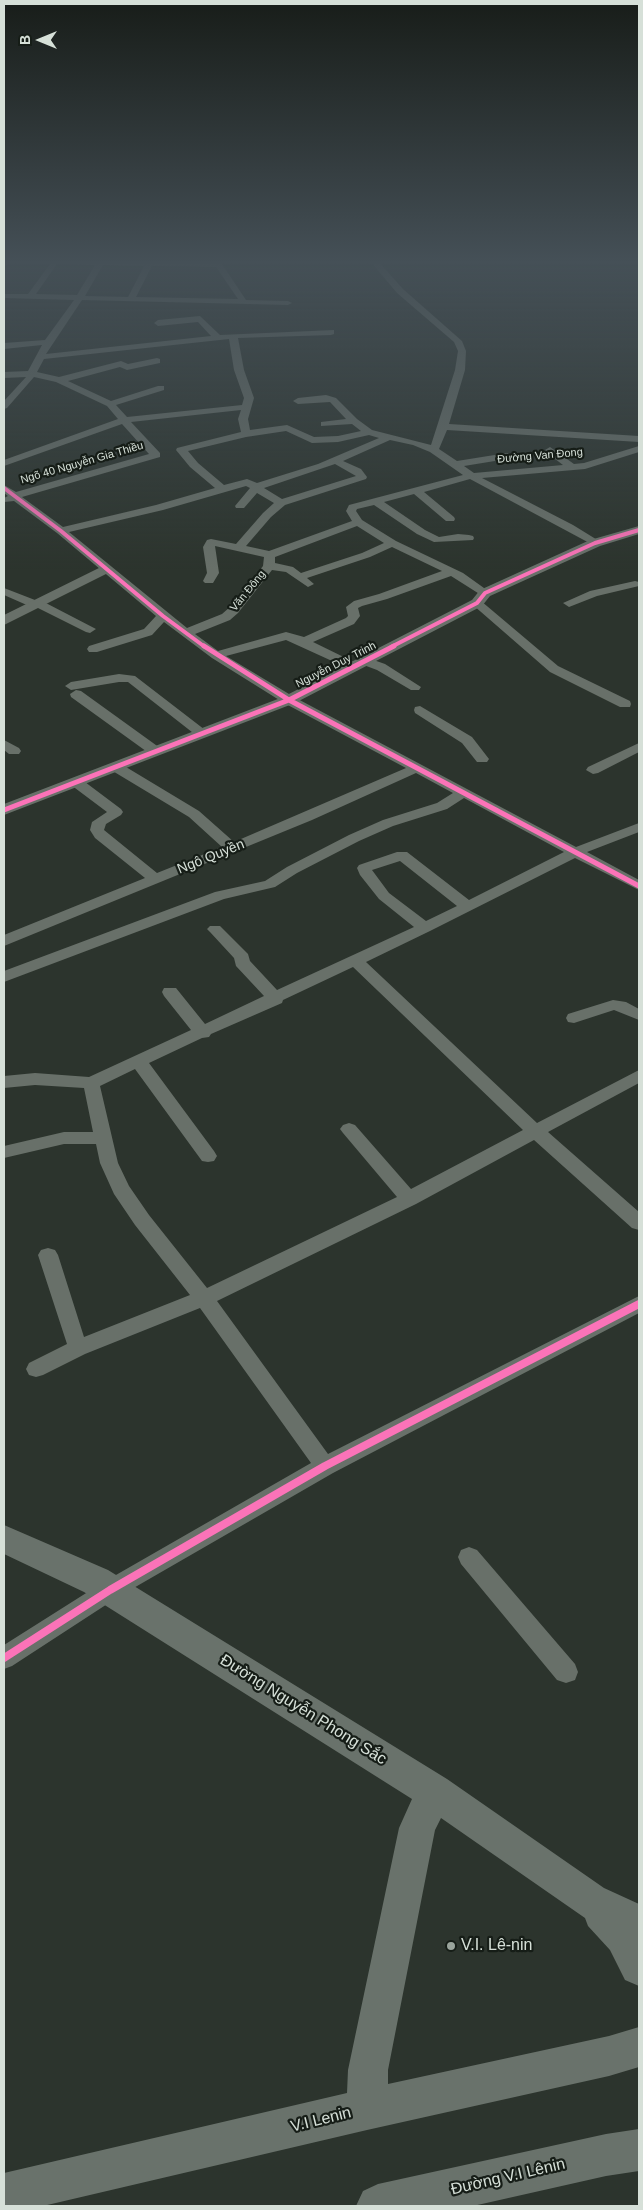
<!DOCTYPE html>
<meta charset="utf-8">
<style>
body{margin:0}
#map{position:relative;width:643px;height:2210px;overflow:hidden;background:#2c342d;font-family:Arial,sans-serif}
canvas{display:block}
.frame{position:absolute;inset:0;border:5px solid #d6e0d8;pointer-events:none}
.north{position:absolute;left:15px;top:15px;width:50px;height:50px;-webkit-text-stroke:4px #161d17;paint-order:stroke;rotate:270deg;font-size:14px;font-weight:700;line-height:20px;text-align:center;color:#d6e0d8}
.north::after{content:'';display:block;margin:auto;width:18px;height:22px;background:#d6e0d8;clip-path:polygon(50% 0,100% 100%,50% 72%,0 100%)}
</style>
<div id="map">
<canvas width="643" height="2210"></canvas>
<div class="frame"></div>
<div class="north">B</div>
</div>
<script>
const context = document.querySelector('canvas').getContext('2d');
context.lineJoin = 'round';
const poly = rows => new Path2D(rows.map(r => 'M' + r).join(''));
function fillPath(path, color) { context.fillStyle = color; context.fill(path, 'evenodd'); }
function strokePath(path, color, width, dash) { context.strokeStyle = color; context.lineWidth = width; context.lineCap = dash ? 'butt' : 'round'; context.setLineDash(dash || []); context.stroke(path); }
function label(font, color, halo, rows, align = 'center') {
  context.font = font + ' Arial,sans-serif'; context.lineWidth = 4.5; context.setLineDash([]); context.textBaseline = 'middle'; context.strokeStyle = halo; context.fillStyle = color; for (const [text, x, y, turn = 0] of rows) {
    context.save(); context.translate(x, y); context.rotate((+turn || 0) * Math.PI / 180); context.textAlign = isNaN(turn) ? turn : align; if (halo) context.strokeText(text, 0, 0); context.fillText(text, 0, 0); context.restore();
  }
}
const minor = poly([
 [4,261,11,261,4,267,4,261],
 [15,261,213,263,212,261,220,261,246,300,288,301,292,303,288,305,82,300,46,354,211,336,198,322,158,326,154,323,158,320,200,316,220,335,334,330,334,334,331,335,238,338,244,370,254,398,248,419,250,430,287,425,314,437,338,436,361,431,352,424,321,426,321,422,346,419,330,402,298,404,293,401,298,398,326,395,336,398,357,419,372,430,431,445,455,370,458,351,454,342,397,293,370,261,378,261,403,289,462,341,466,351,465,370,449,424,639,436,639,442,447,430,439,449,457,461,507,453,512,456,507,459,464,466,474,473,563,465,546,452,545,450,550,447,574,464,584,463,639,446,639,452,585,469,482,478,573,525,599,541,601,543,595,546,470,479,424,492,454,517,455,519,454,521,446,521,414,494,384,502,425,530,439,537,458,534,469,535,473,536,474,538,473,540,434,542,417,534,374,505,357,509,356,511,362,520,396,541,463,573,491,593,485,596,481,595,451,576,387,599,362,606,358,608,360,616,354,624,313,642,358,664,360,667,354,671,286,640,226,656,294,697,576,847,639,823,639,832,587,852,639,880,639,890,575,858,430,931,366,962,537,1123,639,1070,639,1083,548,1132,639,1212,639,1230,632,1228,534,1140,416,1204,217,1301,328,1454,639,1296,639,1313,333,1473,118,1597,12,1666,4,1669,4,1645,102,1583,311,1463,200,1308,85,1354,43,1375,36,1377,29,1375,26,1369,29,1363,67,1344,38,1255,41,1250,48,1248,55,1250,58,1255,84,1337,190,1295,135,1225,114,1194,100,1163,96,1144,64,1144,4,1158,4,1146,64,1132,93,1132,84,1088,35,1085,4,1088,4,1076,35,1073,89,1077,191,1030,164,996,162,992,164,988,176,988,205,1024,264,996,236,966,234,958,210,932,207,929,210,926,220,926,248,954,250,961,277,990,414,927,379,899,360,875,357,868,359,865,397,852,407,852,469,900,564,852,464,798,447,809,393,826,359,841,297,873,275,887,224,899,4,982,4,971,215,892,265,881,287,867,349,835,383,820,437,803,453,793,416,773,312,820,4,946,4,935,145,878,95,838,90,830,92,822,107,812,71,785,69,782,71,779,81,779,121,809,123,812,121,815,106,824,104,830,157,873,222,847,189,817,111,770,109,767,111,764,121,764,199,811,234,842,406,768,284,703,212,658,164,622,152,635,97,652,89,652,87,649,89,646,144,629,156,616,57,533,14,501,4,502,4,498,8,496,4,493,4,485,16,492,149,454,122,424,4,466,4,460,118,419,107,406,56,382,34,377,7,408,4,409,4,401,26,377,4,378,4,372,28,371,42,345,4,349,4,343,45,340,74,300,4,298,4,294,28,294,50,264,19,263,15,261],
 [57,264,95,265,77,295,36,294,57,264],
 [103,265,144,266,128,297,85,296,103,265],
 [152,266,216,267,238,299,136,297,152,266],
 [229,339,234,370,244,398,242,405,127,417,116,405,164,390,164,386,158,386,111,401,68,381,120,367,127,370,160,363,160,359,157,358,128,364,121,361,59,377,37,372,44,359,229,339],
 [241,410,238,419,241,432,177,448,176,450,190,467,215,488,156,505,63,527,22,497,160,457,160,453,131,422,241,410],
 [286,431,312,443,338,442,369,435,379,438,318,464,257,483,247,479,224,485,198,463,188,451,246,437,286,431],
 [390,440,413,445,430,452,463,475,349,505,346,511,352,521,269,551,246,546,271,517,285,505,366,479,367,477,361,469,343,461,390,440],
 [335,464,356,476,282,499,264,488,335,464],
 [246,486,250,488,235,506,236,508,244,508,257,493,274,503,263,513,236,544,211,539,207,540,203,547,207,573,203,581,205,583,213,583,219,573,215,546,264,557,263,566,230,607,222,614,187,628,69,532,163,510,246,486],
 [357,526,384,543,362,553,301,573,293,567,275,563,275,557,357,526],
 [392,547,442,571,379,594,354,601,346,607,348,616,346,618,304,637,286,632,218,651,195,634,230,620,238,613,272,570,286,572,308,587,314,584,307,578,370,557,392,547],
 [400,861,457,906,426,921,389,893,372,870,400,861],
 [353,967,523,1130,411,1189,355,1125,349,1123,343,1125,340,1129,343,1133,397,1197,207,1288,149,1215,129,1186,118,1163,100,1086,135,1069,202,1161,208,1162,214,1161,217,1156,214,1151,149,1063,202,1038,209,1037,211,1034,282,1003,283,1000,353,967],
 [635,581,639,582,639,586,597,596,569,607,563,603,590,591,635,581],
 [4,588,35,600,42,601,96,629,90,633,86,632,36,607,29,606,4,595,4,588],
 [477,599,481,601,558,666,630,701,631,704,630,707,620,707,550,672,473,605,471,603,473,601,477,599],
 [365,657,385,664,421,687,419,690,411,690,377,670,361,664,359,661,361,658,365,657],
 [119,674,135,676,209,733,207,736,197,736,128,682,119,682,71,690,65,686,71,682,119,674],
 [76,690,81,691,160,748,162,751,160,754,150,754,71,697,70,694,76,690],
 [420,706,472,737,489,759,487,762,477,762,462,743,415,713,414,710,415,707,420,706],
 [4,740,19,748,21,751,19,754,9,754,4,750,4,740],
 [639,743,639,752,598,773,593,774,586,770,588,767,639,743],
 [613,1000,626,1002,639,1009,639,1020,614,1010,574,1023,568,1022,566,1018,568,1014,613,1000],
 [469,1547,477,1550,575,1664,578,1672,575,1680,566,1683,557,1680,461,1564,458,1557,461,1550,469,1547]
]);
const tertiary = poly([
 [639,526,639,534,600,546,490,596,482,606,295,703,4,815,4,804,283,697,472,600,480,590,590,540,639,526],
 [105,565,112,569,110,572,4,625,4,615,105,565]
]);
const secondary = poly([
 [4,1525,108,1570,447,1779,604,1888,639,1904,639,1986,625,1980,610,1950,588,1926,585,1918,441,1818,435,1830,388,2070,388,2084,609,2036,639,2027,639,2067,609,2076,367,2130,43,2206,4,2206,4,2173,347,2093,348,2070,399,1828,412,1799,84,1592,4,1554,4,1525],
 [639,2129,639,2171,606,2176,473,2206,356,2206,363,2191,378,2184,606,2134,639,2129]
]);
const cyclewayFar2 = poly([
 [4,488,61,531,163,616,205,647],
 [391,647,477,603,485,593,595,543,639,530]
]);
const cyclewayFar1 = poly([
 [204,646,289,700,639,886],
 [4,810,289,700,394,646]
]);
const cycleway = poly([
 [4,1658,110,1590,325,1466,639,1304]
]);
const markers = [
 [451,1946,5,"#9aa49c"]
];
const farStreetnames = [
 ["Đường Van Đong",540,456,-5],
 ["Ngõ 40 Nguyễn Gia Thiều",82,463,-16],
 ["Văn Đông",248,591,-51],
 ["Nguyễn Duy Trinh",336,665,-27]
];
const streetNames = [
 ["Ngô Quyền",211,857,-22]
];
const nearStreetnames = [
 ["Đường Nguyễn Phong Sắc",303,1710,32],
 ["V.I Lenin",321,2120,-14],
 ["Đường V.I Lênin",508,2177,-13]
];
const nearPoinames = [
 ["V.I. Lê-nin",461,1946]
];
fillPath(minor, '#687069');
fillPath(tertiary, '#687069');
fillPath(secondary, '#69726b');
strokePath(cyclewayFar2, '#fb73b8', 4);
strokePath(cyclewayFar1, '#fb73b8', 5);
strokePath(cycleway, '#fb73b8', 8);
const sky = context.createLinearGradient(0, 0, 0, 570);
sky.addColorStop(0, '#181d19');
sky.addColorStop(0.46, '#455057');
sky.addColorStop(1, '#45505700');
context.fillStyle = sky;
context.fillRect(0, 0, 643, 570);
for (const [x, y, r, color] of markers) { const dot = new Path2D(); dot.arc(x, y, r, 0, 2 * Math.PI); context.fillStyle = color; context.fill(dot); strokePath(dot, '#161d17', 2); }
label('11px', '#d6e0d8', '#161d17', farStreetnames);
label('14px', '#d6e0d8', '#161d17', streetNames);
label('16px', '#d6e0d8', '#161d17', nearStreetnames);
label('16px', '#d6e0d8', '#161d17', nearPoinames, 'left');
</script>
